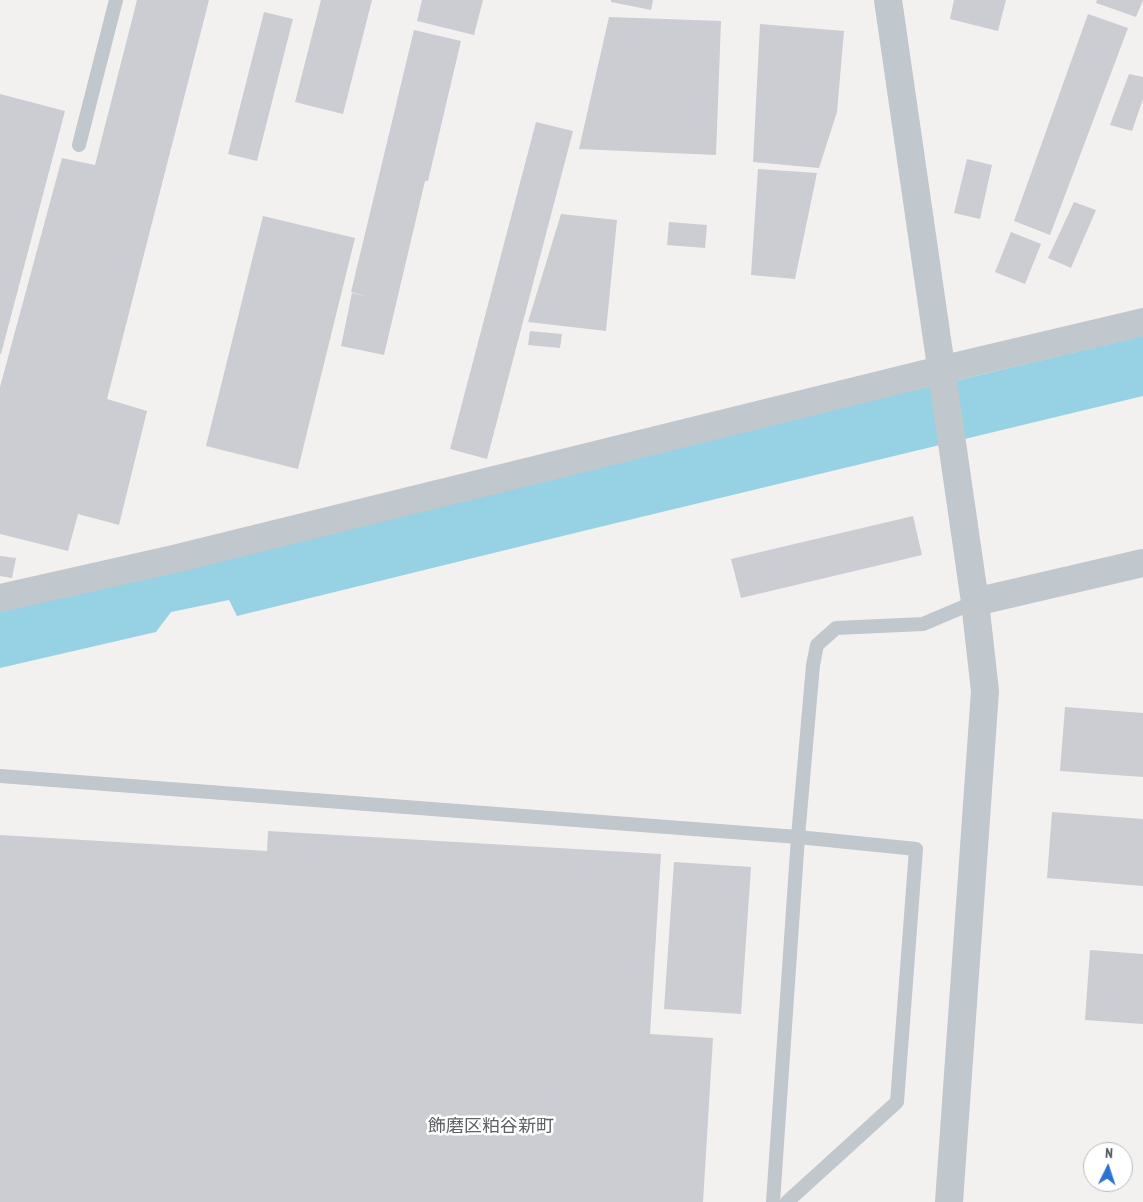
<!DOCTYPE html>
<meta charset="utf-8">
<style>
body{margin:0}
#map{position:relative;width:1143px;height:1202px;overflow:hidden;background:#f2f1f0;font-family:"PT Sans Narrow",sans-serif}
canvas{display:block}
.north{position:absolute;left:1083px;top:1142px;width:50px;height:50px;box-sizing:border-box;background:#fff;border:1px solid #b7babe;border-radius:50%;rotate:4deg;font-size:14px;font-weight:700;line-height:20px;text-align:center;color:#4a535c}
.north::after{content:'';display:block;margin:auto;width:18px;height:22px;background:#2c72d1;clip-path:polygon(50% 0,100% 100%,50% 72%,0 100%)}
</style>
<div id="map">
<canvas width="1143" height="1202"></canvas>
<div class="north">N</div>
</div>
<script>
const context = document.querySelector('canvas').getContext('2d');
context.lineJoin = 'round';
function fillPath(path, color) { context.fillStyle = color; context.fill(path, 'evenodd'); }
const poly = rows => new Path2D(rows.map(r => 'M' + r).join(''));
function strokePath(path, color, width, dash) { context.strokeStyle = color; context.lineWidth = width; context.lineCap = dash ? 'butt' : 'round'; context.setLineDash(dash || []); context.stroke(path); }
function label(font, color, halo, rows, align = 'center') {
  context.font = font + ' "PT Sans Narrow","Noto Sans JP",sans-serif'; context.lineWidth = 5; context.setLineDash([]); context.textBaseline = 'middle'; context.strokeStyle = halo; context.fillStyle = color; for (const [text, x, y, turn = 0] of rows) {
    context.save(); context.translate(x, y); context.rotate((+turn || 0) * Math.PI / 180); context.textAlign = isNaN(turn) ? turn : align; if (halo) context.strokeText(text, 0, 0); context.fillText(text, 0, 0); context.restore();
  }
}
const water = poly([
 [1143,336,1143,396,579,532,237,616,229,600,171,612,156,632,0,668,0,602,971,377]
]);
const building = poly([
 [137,0,209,0,107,399,147,411,119,525,78,514,68,551,0,534,0,387,62,158,95,165],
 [321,0,372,0,343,114,295,102],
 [422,0,483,0,474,35,417,21],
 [611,0,653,0,651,10,611,2],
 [954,0,1006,0,998,31,950,19],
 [1097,0,1143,0,1136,17,1096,3],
 [264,12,293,19,257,161,228,154],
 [1088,14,1128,28,1050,235,1014,221],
 [609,17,721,21,716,155,579,149],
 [760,24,844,31,837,112,819,168,753,162],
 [414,30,461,41,428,181,425,181,384,355,341,346,352,293,368,297,351,292],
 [1129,74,1143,77,1143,99,1132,131,1110,125],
 [0,94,65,111,1,354,0,354],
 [536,122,573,131,487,459,450,449],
 [967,159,992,165,980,219,954,213],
 [758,169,817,173,795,279,751,275],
 [1074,202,1096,210,1071,268,1048,258],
 [561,214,617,220,606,331,528,322],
 [263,216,355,238,298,469,206,446],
 [669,222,707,225,705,248,667,245],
 [1011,232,1041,244,1025,284,995,272],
 [530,331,562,334,560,348,528,345],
 [913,516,922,555,741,598,731,559],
 [0,556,16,558,12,578,0,576],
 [1065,707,1143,713,1143,777,1060,771],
 [1052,812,1143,819,1143,886,1047,878],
 [268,831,661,854,650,1034,713,1038,703,1202,0,1202,0,835,267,851],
 [674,862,751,867,741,1014,664,1009],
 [1090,950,1143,954,1143,1024,1085,1020]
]);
const service = poly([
 [79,145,116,0],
 [0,776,798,837,916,849,897,1102,787,1202],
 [773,1202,798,837,813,665,817,645,836,628,923,624,975,602]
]);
const minor = poly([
 [0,598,174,559,940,370,1143,322]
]);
const tertiary = poly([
 [888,0,975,602,985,691,949,1202],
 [975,602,1143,563]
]);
const quarterNames = [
 ["飾磨区粕谷新町",491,1127]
];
fillPath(water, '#96d2e3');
fillPath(building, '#cbcdd2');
strokePath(service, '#c0c7cd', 14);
strokePath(minor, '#c0c7cd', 28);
strokePath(tertiary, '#c0c7cd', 28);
label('18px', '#5d6164', '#fff', quarterNames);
</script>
